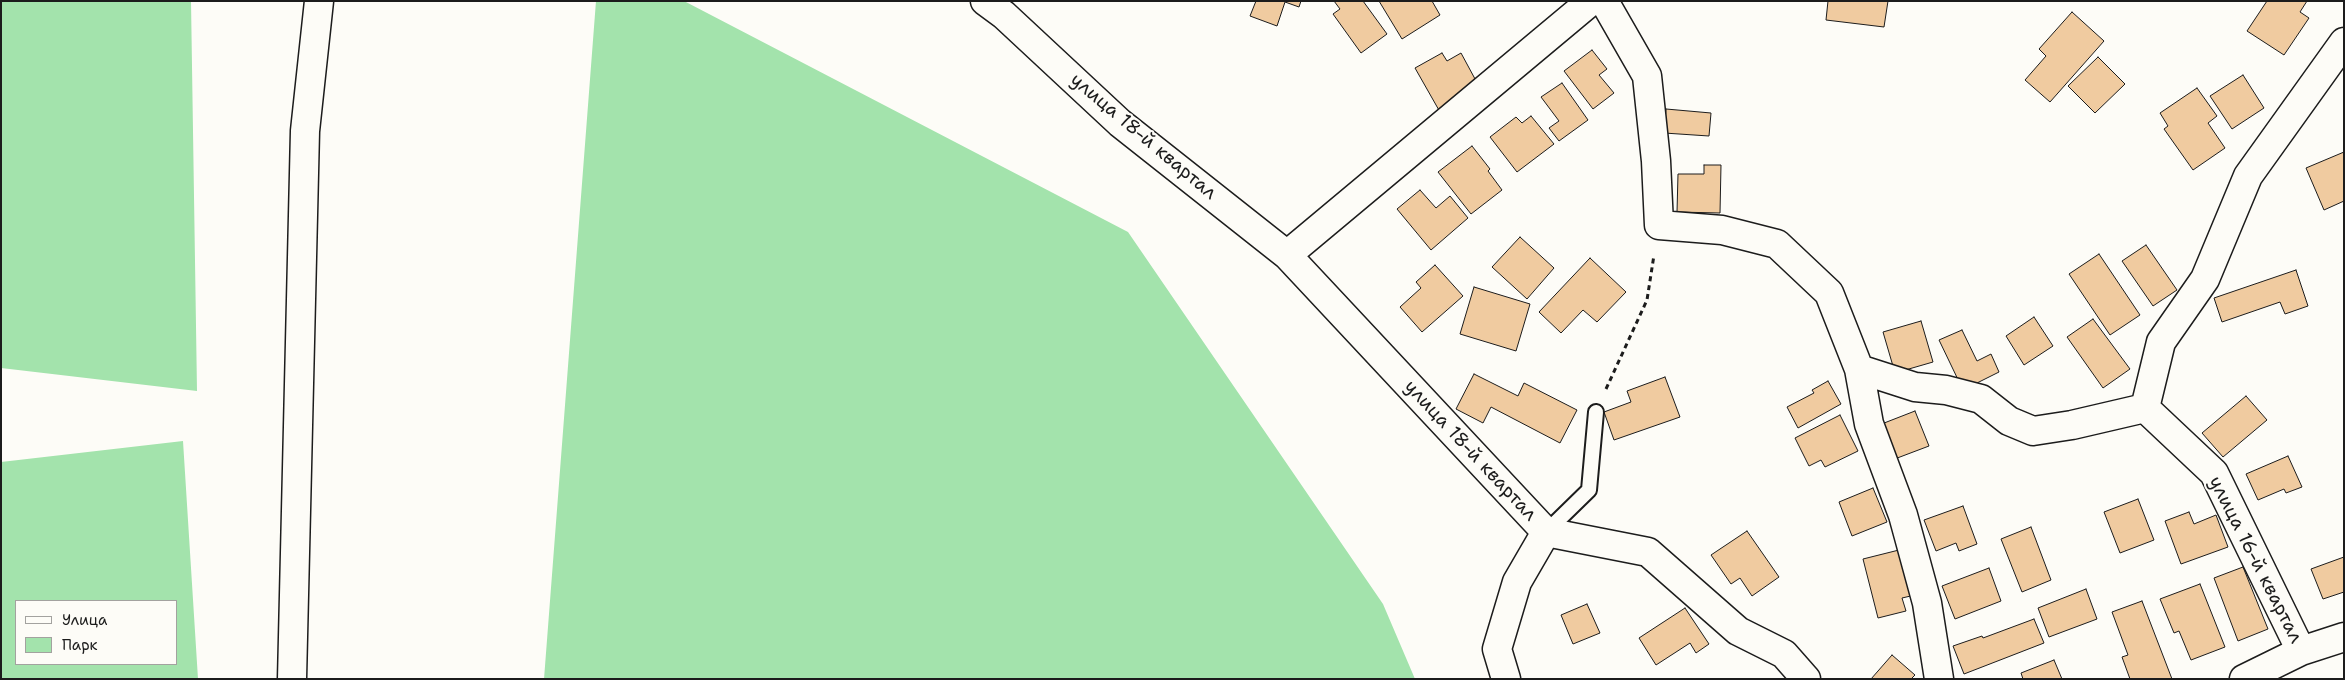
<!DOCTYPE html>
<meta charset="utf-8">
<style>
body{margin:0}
#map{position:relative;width:2345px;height:680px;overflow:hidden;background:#fdfcf7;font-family:"Shantell Sans",sans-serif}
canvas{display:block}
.frame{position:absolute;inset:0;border:2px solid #1c1c1c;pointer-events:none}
.legend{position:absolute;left:15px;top:600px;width:162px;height:65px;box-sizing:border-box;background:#fdfcf7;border:1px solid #a3a29f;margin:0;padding:6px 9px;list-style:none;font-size:15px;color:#1c1c1c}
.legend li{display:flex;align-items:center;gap:10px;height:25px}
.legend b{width:25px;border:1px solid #a3a29f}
</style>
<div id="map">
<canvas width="2345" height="680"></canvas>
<div class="frame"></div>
<ul class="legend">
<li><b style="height:6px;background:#fdfcf7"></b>Улица</li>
<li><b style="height:14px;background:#a3e3ac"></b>Парк</li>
</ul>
</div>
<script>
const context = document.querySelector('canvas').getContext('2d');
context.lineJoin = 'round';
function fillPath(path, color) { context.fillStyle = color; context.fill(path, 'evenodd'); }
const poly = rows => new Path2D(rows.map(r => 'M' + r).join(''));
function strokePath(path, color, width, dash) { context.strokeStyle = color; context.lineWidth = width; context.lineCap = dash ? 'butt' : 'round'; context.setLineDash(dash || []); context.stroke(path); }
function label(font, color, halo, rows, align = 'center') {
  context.font = font + ' "Shantell Sans",sans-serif'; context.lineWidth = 4; context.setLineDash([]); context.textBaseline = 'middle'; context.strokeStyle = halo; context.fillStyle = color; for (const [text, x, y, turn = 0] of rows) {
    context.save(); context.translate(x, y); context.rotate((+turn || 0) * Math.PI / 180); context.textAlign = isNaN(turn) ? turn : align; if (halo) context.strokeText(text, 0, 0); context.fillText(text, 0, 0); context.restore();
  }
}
const green = poly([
 [1,1,191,1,197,391,1,368],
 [596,1,684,1,1128,232,1383,604,1415,679,544,679],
 [183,441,198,679,1,679,1,462],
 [16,601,176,601,176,664,16,664]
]);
const building = poly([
 [1256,1,1301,1,1299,7,1285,2,1277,26,1250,16,1256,1],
 [1334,1,1363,1,1387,34,1361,53,1333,14,1340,9,1334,1],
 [1379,1,1432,1,1440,15,1402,39,1379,1],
 [1828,1,1888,1,1884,27,1826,20,1828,1],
 [2267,1,2307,1,2300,12,2309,18,2284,55,2247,31,2267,1],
 [2072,12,2104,41,2050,102,2025,80,2046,56,2039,49,2072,12],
 [1592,50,1607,69,1599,75,1614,93,1593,109,1564,71,1592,50],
 [1442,53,1447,61,1461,53,1481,90,1440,112,1415,68,1442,53],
 [2098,57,2125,84,2095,113,2068,86,2098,57],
 [2243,75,2264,108,2232,129,2210,96,2243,75],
 [1562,83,1588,120,1559,141,1549,128,1559,121,1541,97,1562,83],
 [2197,88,2217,116,2208,123,2225,148,2193,170,2164,129,2168,126,2160,113,2197,88],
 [1666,109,1711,113,1709,136,1664,133,1666,109],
 [1531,116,1554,144,1517,172,1490,137,1516,117,1522,123,1531,116],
 [1472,146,1490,169,1488,171,1502,190,1471,214,1438,172,1472,146],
 [2344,152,2344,201,2324,210,2306,168,2344,152],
 [1704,165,1721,165,1720,213,1677,212,1678,174,1704,174,1704,165],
 [1420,190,1436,208,1450,196,1468,218,1431,250,1397,209,1420,190],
 [1520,237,1554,268,1527,299,1492,267,1520,237],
 [2146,245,2177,290,2153,306,2122,261,2146,245],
 [2099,254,2140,315,2110,335,2069,274,2099,254],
 [1590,258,1626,292,1597,322,1583,310,1561,333,1539,312,1590,258],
 [1435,265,1463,296,1422,332,1400,307,1421,288,1416,282,1435,265],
 [2296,270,2308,306,2285,314,2280,302,2222,322,2214,298,2296,270],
 [1474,287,1530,304,1516,351,1460,334,1474,287],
 [2034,317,2053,346,2024,365,2006,336,2034,317],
 [2093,319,2130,369,2103,388,2067,337,2093,319],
 [1921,321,1933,362,1895,373,1883,332,1921,321],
 [1962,330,1977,361,1991,354,1999,372,1963,390,1939,340,1962,330],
 [1474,374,1518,396,1524,383,1577,410,1560,443,1491,407,1483,423,1456,409,1474,374],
 [1665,377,1680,417,1614,440,1604,412,1631,402,1627,391,1665,377],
 [1828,381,1841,404,1798,428,1787,407,1814,393,1812,390,1828,381],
 [2246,396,2267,420,2223,457,2202,433,2246,396],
 [1915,411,1929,446,1892,460,1879,425,1915,411],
 [1840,415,1858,451,1825,467,1821,460,1809,466,1795,438,1840,415],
 [2288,456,2302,487,2286,493,2284,489,2258,500,2246,474,2288,456],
 [1873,488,1887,522,1852,536,1839,502,1873,488],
 [2138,499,2154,540,2120,553,2104,512,2138,499],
 [1963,506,1977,544,1959,551,1956,543,1936,551,1924,520,1963,506],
 [2189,512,2194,524,2216,515,2228,547,2181,564,2165,521,2189,512],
 [2031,527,2051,580,2022,592,2001,539,2031,527],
 [1747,531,1779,577,1752,596,1740,578,1731,584,1711,555,1747,531],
 [1903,549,1915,595,1902,598,1906,611,1878,618,1863,559,1903,549],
 [2344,557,2344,592,2323,599,2311,569,2344,557],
 [2243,567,2268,629,2238,641,2214,578,2243,567],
 [1989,568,2001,601,1955,619,1942,586,1989,568],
 [2200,584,2225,647,2191,660,2179,631,2174,633,2160,599,2200,584],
 [2086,589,2097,619,2049,637,2038,608,2086,589],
 [2142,601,2172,679,2130,679,2122,657,2128,655,2112,612,2142,601],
 [1587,604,1600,633,1573,644,1561,615,1587,604],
 [1685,608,1709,644,1696,653,1690,643,1656,665,1639,638,1685,608],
 [2034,619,2044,643,1964,674,1953,646,1982,636,1983,638,2034,619],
 [1892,655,1915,675,1911,679,1871,679,1892,655],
 [2054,660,2062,679,2023,679,2021,673,2054,660]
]);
const path = poly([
 [1606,389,1647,300,1654,255]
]);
const service = poly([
 [1546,532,1589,490,1596,412]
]);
const minor = poly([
 [985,1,1004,15,1120,123,1287,255,1546,532],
 [1604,1,1647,76,1656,161,1659,225,1722,230,1777,244,1829,293,1859,369,1915,387,1946,390,1981,399,2009,421,2033,431,2072,425,2145,408],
 [1287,255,1591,1],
 [1859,369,1869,424,1903,515,1927,603,1939,679],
 [1546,532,1648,552,1738,631,1784,654,1806,679],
 [2301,651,2214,473,2145,408,2161,342,2205,279,2248,176,2344,42],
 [292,679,305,131,319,1],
 [1506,679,1497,649,1517,582,1546,532],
 [2244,679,2301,651,2344,637]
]);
const streetNames = [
 ["улица 18-й квартал",1143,137,40],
 ["улица 18-й квартал",1470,451,47],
 ["улица 16-й квартал",2255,560,63]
];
fillPath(green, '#a3e3ac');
fillPath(building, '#f0cba0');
strokePath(building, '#1c1c1c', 1);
strokePath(service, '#1c1c1c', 18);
strokePath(minor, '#1c1c1c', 31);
strokePath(path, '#1c1c1c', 3, [5, 4]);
strokePath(service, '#fdfcf7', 14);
strokePath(minor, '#fdfcf7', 28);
label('19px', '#1c1c1c', '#fdfcf7', streetNames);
</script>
